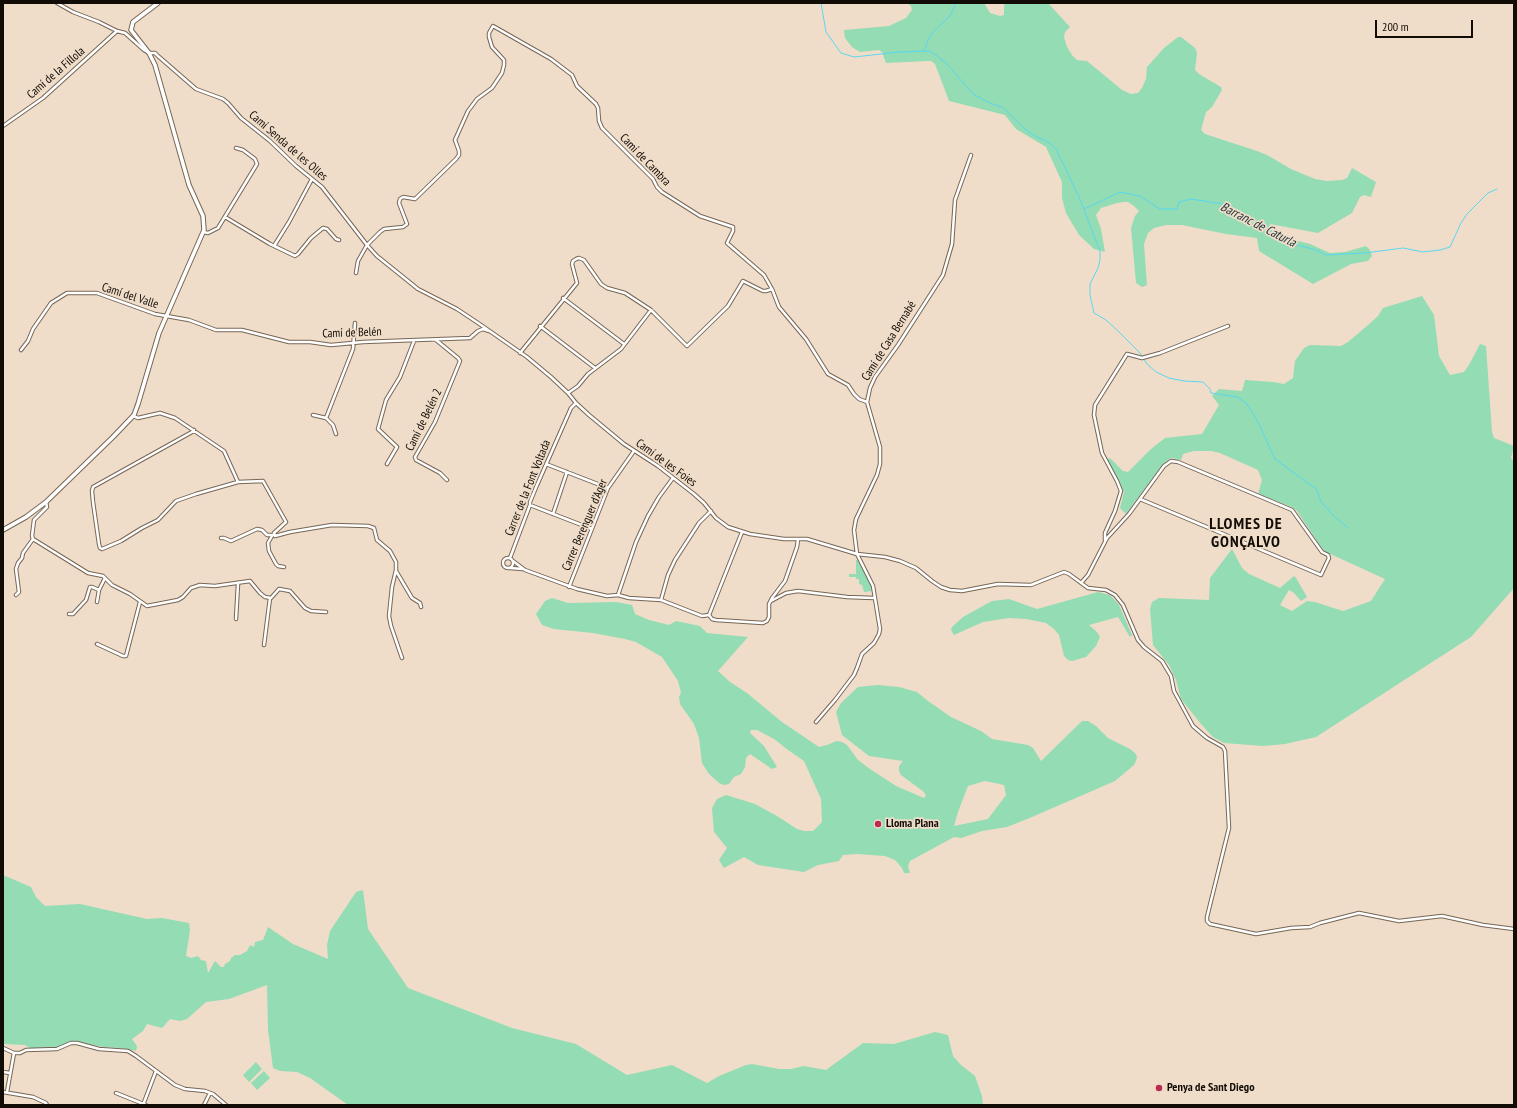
<!DOCTYPE html>
<meta charset="utf-8">
<style>
body{margin:0}
#map{position:relative;width:1517px;height:1108px;overflow:hidden;background:#efddc9;font-family:"PT Sans Narrow",sans-serif}
canvas{display:block}
.frame{position:absolute;inset:0;border:4px solid #120c06;pointer-events:none}
.scale{position:absolute;left:1375px;top:20px;width:98px;height:18px;box-sizing:border-box;border:2px solid #120c06;border-top:0;padding-left:5px;font-size:12px;line-height:14px;white-space:nowrap;color:#120c06;-webkit-text-stroke:3px #efddc9;paint-order:stroke}
</style>
<div id="map">
<canvas width="1517" height="1108"></canvas>
<div class="frame"></div>
<div class="scale">200 m</div>
</div>
<script>
const context = document.querySelector('canvas').getContext('2d');
context.lineJoin = 'round';
function fillPath(path, color) { context.fillStyle = color; context.fill(path, 'evenodd'); }
const poly = rows => new Path2D(rows.map(r => 'M' + r).join(''));
function strokePath(path, color, width, dash) { context.strokeStyle = color; context.lineWidth = width; context.lineCap = dash ? 'butt' : 'round'; context.setLineDash(dash || []); context.stroke(path); }
function label(font, color, halo, rows, align = 'center') {
  context.font = font + ' "PT Sans Narrow",sans-serif'; context.lineWidth = 3.5; context.setLineDash([]); context.textBaseline = 'middle'; context.strokeStyle = halo; context.fillStyle = color; for (const [text, x, y, turn = 0] of rows) {
    context.save(); context.translate(x, y); context.rotate((+turn || 0) * Math.PI / 180); context.textAlign = isNaN(turn) ? turn : align; if (halo) context.strokeText(text, 0, 0); context.fillText(text, 0, 0); context.restore();
  }
}
const green = poly([
 [907,3,984,3,990,13,1000,16,1004,15,1004,6,1005,3,1048,3,1070,27,1065,32,1064,37,1067,47,1072,55,1077,60,1087,61,1122,90,1131,94,1138,93,1142,88,1146,79,1147,67,1164,48,1178,37,1181,37,1195,48,1197,53,1195,70,1199,74,1221,87,1222,90,1212,107,1206,112,1201,130,1205,134,1257,151,1267,155,1291,169,1315,179,1327,181,1342,180,1347,178,1352,168,1376,182,1371,197,1364,195,1360,197,1352,213,1318,233,1270,224,1270,228,1273,232,1279,236,1310,244,1330,253,1345,252,1366,246,1370,250,1372,256,1368,261,1351,264,1313,284,1259,251,1257,238,1226,234,1182,225,1166,225,1154,228,1148,233,1144,244,1147,285,1142,287,1136,283,1131,228,1135,216,1139,211,1134,206,1128,202,1124,202,1117,203,1101,208,1096,215,1101,229,1105,252,1094,249,1079,235,1066,213,1062,198,1062,182,1046,147,1016,129,1005,115,949,101,935,64,931,61,928,61,886,63,882,52,879,50,860,52,852,47,845,38,844,30,889,26,906,18,912,10,911,6],
 [1422,296,1434,315,1439,356,1450,375,1464,372,1469,365,1480,344,1486,346,1492,432,1494,438,1514,446,1511,458,1514,461,1514,588,1471,637,1316,737,1285,744,1263,746,1224,743,1213,737,1201,724,1181,699,1176,680,1169,665,1153,645,1150,609,1152,602,1159,598,1209,600,1210,578,1232,549,1242,568,1249,574,1280,588,1294,576,1296,578,1307,597,1301,601,1294,593,1289,590,1280,605,1292,611,1307,601,1315,602,1343,611,1371,601,1385,579,1326,552,1321,547,1297,511,1292,507,1258,494,1262,480,1258,470,1220,453,1211,451,1194,451,1183,454,1181,460,1172,458,1169,459,1160,468,1126,514,1120,508,1124,492,1107,458,1111,459,1123,471,1128,472,1151,449,1165,438,1202,434,1219,405,1212,396,1219,389,1242,391,1245,380,1273,382,1284,384,1293,378,1295,361,1304,348,1310,345,1341,346,1348,342,1367,326,1378,316,1383,308],
 [856,560,858,560,870,582,872,591,864,592,862,585,859,584,859,579,856,579,856,577,849,577,849,574,856,574],
 [1098,592,1110,595,1114,599,1119,605,1132,635,1130,637,1118,617,1089,625,1097,632,1100,637,1096,646,1086,657,1072,661,1068,660,1064,656,1059,635,1054,629,1046,623,1026,619,1009,618,983,622,954,635,951,630,952,627,963,617,992,601,1009,599,1037,609],
 [552,598,568,603,616,602,632,605,635,614,649,620,669,625,676,621,700,626,707,633,748,637,718,671,730,682,747,693,782,722,819,747,827,745,837,741,842,742,847,745,858,760,870,769,896,786,924,798,926,796,924,792,901,775,899,771,899,766,903,761,869,756,842,735,836,712,841,703,858,687,878,685,899,687,917,692,928,701,951,717,981,731,992,739,1028,745,1033,748,1041,761,1082,721,1088,721,1096,726,1108,738,1130,749,1136,754,1137,758,1134,765,1115,781,1032,817,1007,827,982,831,961,838,954,837,910,861,908,866,910,873,904,873,902,868,895,860,885,856,857,854,843,855,839,861,818,865,804,872,758,865,744,857,724,868,719,860,727,848,714,832,712,808,717,799,726,795,755,804,777,816,797,829,804,831,813,831,822,822,821,799,804,761,788,750,774,739,757,730,751,730,750,733,764,746,777,767,772,769,750,754,746,758,745,767,741,774,734,777,729,784,724,785,719,783,709,774,702,763,699,738,694,724,680,704,679,697,681,693,678,681,662,657,636,642,625,639,593,633,554,629,542,625,536,614,545,601],
 [985,781,1004,785,1006,795,988,819,954,826,958,812,968,786],
 [3,875,31,887,36,897,45,906,80,904,147,919,162,918,189,923,190,930,186,956,191,958,198,956,201,960,206,961,208,973,215,961,221,967,224,967,225,964,230,961,231,958,235,955,240,955,247,951,250,945,254,947,255,942,263,940,268,927,293,944,328,959,327,945,330,931,356,892,363,890,368,929,408,988,512,1028,576,1044,627,1075,672,1065,707,1083,719,1076,746,1065,752,1064,779,1069,791,1069,804,1066,826,1070,863,1043,894,1044,935,1032,948,1035,953,1056,960,1064,975,1076,982,1096,983,1105,348,1105,310,1078,297,1072,280,1071,273,1068,268,1030,267,985,229,999,206,1002,187,1019,180,1021,170,1019,162,1028,147,1024,143,1031,132,1039,137,1046,136,1051,120,1048,103,1047,78,1042,70,1042,58,1047,43,1049,32,1049,25,1045,3,1044],
 [256,1062,262,1069,249,1082,243,1075],
 [264,1071,270,1078,257,1090,251,1083]
]);
const stream = poly([
 [821,3,826,32,841,53,854,57,899,52,929,51,936,55,947,64,973,94,990,103,1002,107,1026,130,1035,136,1048,142,1056,149,1079,197,1084,209,1120,192,1140,196,1160,209,1177,209,1179,202,1191,199,1223,204,1238,214,1266,226,1273,235,1286,242,1316,250,1326,255,1365,253,1403,248,1423,252,1440,250,1450,247,1461,223,1467,214,1488,193,1497,189],
 [924,51,928,40,933,32,950,16,956,3],
 [1084,210,1100,251,1100,260,1098,268,1090,284,1090,295,1094,313,1106,320,1118,331,1140,353,1147,364,1156,372,1169,378,1184,381,1203,382,1210,389,1211,393,1237,397,1246,403,1257,420,1275,459,1309,484,1316,488,1321,502,1334,516,1348,528]
]);
const street = poly([
 [57,3,73,12,99,22,117,31,125,33,144,50,149,53,155,53,158,56,196,89,223,99,228,103,241,118,270,141,296,166,322,187,367,245,377,256,418,289,457,309,481,325,527,357,551,377,568,393,576,403,589,415,624,444,658,466,694,494,704,503,716,518,728,527,750,534,784,539,807,539,857,554,885,557,900,561,916,568,932,581,941,587,950,590,962,591,998,584,1031,585,1064,572,1069,574,1088,588,1106,590,1115,595,1123,605,1138,640,1144,647,1162,661,1171,676,1174,691,1193,726,1207,738,1223,747,1225,751,1229,828,1207,917,1207,921,1210,924,1256,934,1291,928,1310,927,1320,923,1359,913,1399,921,1442,916,1483,925,1514,929],
 [3,126,43,98,117,31],
 [225,217,270,244,295,256,298,254,311,238,323,228,327,229,336,239,339,240],
 [203,232,208,233,218,228,257,164,255,159,243,150,236,148],
 [274,246,289,222,312,179],
 [356,273,358,261,367,245,380,232,384,229,403,227,407,224,399,203,400,199,403,197,415,199,456,159,459,155,459,151,455,140,468,111,477,99,492,88,502,73,504,65,504,60,492,47,489,37,489,33,493,26,551,59,572,75,577,86,596,104,598,108,599,121,602,128,653,179,657,187,662,192,700,216,733,227,733,231,727,243,764,275,772,289,779,307,806,339,828,374,848,385,854,394,859,399,867,402],
 [563,298,624,344],
 [540,326,595,368],
 [436,340,458,358,460,361,435,422,415,457,416,460,440,473,447,480],
 [21,350,28,341,33,329,51,303,67,293,97,293,155,314,189,320,216,330,242,330,289,342,310,342,331,345,363,342,470,338,478,331,483,329,489,331],
 [520,353,577,283,572,264,573,261,576,259,579,258,584,260,601,284,607,288,625,293,651,310,687,346,728,306,743,281,763,291,766,291,772,289],
 [568,393,578,386,588,374,621,349,651,310],
 [313,415,326,418,353,349,355,323],
 [133,416,138,418,160,413,175,418,224,451,238,482],
 [326,418,333,425,336,434],
 [194,430,192,432,93,487,92,491,93,502,99,544,100,548,102,549,121,541,142,528,158,520,176,501,196,494,238,482,263,481,286,522,274,533,275,536,290,532,332,525,368,526,374,528,377,540,390,551,396,562,396,570,392,587,389,616,391,626,402,658],
 [387,464,397,447,378,429,386,400,400,377,414,341],
 [546,464,608,488],
 [46,502,47,507,34,520,32,536,33,539,88,573,103,576,112,585,130,594,147,606,178,600,183,597,191,588,200,585,215,586,250,581,260,593,265,597,271,598,279,589,290,591,305,608,311,611,326,612],
 [530,505,592,529],
 [553,514,567,472],
 [272,536,268,543,269,551,276,564,278,566,284,567],
 [221,538,224,538,231,541,257,529,262,530,267,535,274,535],
 [1105,540,1105,533,1115,511,1121,491,1117,481,1102,453,1094,415,1095,405,1127,354,1142,358,1160,353,1228,326],
 '503 563a5 5 0 1 1 10 0a5 5 0 1 1-10 0Z',
 [510,558,530,505,530,502,537,485,571,408,576,403],
 [513,561,525,570,577,589,607,596,618,595,629,598,661,600,702,616,709,615,712,619,716,620,763,623,767,621,769,617,769,604,772,598,785,581,797,547,798,539],
 [510,568,523,569],
 [396,571,412,598,420,603,421,607],
 [1081,583,1088,575,1107,538,1129,514,1164,466,1171,461,1178,462,1292,510,1322,552,1328,555,1329,558,1321,575,1140,499],
 [569,587,608,488,634,451],
 [16,595,19,592,16,569,18,563,22,558,23,553,33,539],
 [618,595,636,542,648,516,659,497,673,478],
 [661,600,668,575,675,560,699,523,711,511],
 [771,601,786,593,798,591,847,597,874,598],
 [97,602,99,590,105,578],
 [69,614,73,614,86,600,90,587,92,587,99,590],
 [709,615,742,532],
 [236,619,238,584],
 [97,644,123,656,126,656,140,602],
 [264,645,270,598],
 [816,722,835,700,854,675,857,668,862,654,874,643,879,634,880,629,873,586,857,554,854,530,856,519,877,475,880,464,880,447,867,402,870,388,875,377,898,345,943,275,952,244,955,200,971,155],
 [3,1048,14,1053,20,1053,26,1050,57,1049,71,1043,77,1043,99,1049,128,1051,136,1056,175,1085,185,1089,205,1091,213,1094,226,1105],
 [3,1072,10,1073],
 [3,1092,33,1097,46,1103,47,1105],
 [7,1092,14,1053],
 [116,1093,146,1105],
 [143,1105,156,1071],
 [204,1105,210,1093]
]);
const secondary = poly([
 [3,530,26,517,46,502,113,437,134,415,138,404,159,333,204,230,203,216,189,185,155,65,149,53,131,30,133,22,158,3]
]);
const markers = [
 [878,824,4,"#bb2a50"],
 [1159,1088,4,"#bb2a50"]
];
const streetNames = [
 ["Camí de la Fillola",56,73,-41],
 ["Camí Senda de les Olles",288,146,41],
 ["Camí de Cambra",645,160,46],
 ["Camí del Valle",130,296,18],
 ["Camí de Belén",352,333,-2],
 ["Camí de Casa Bernabé",889,341,-58],
 ["Camí de Belén 2",424,420,-64],
 ["Camí de les Foies",666,463,36],
 ["Carrer de la Font Voltada",528,488,-68],
 ["Carrer Berenguer d'Ager",585,525,-67]
];
const poiNames = [
 ["Lloma Plana",886,824],
 ["Penya de Sant Diego",1167,1088]
];
const waterNames = [
 ["Barranc de Caturla",1258,225,27]
];
const districtNames = [
 ["LLOMES DE",1246,524],
 ["GONÇALVO",1246,542]
];
fillPath(green, '#93dcb4');
strokePath(stream, '#59d7f0', 1);
strokePath(street, '#765', 4.5);
strokePath(secondary, '#765', 5.5);
strokePath(street, '#fff', 2.5);
strokePath(secondary, '#fff', 3.5);
for (const [x, y, r, color] of markers) { const dot = new Path2D(); dot.arc(x, y, r, 0, 2 * Math.PI); context.fillStyle = color; context.fill(dot); strokePath(dot, '#efddc9', 1.5); }
label('12px', '#120c06', '#efddc9', streetNames);
label('bold 12px', '#120c06', '#efddc9', poiNames, 'left');
label('italic 13px', '#1f353a', '#efddc9', waterNames);
context.letterSpacing = '1px';
label('bold 16px', '#120c06', '#efddc9', districtNames);
context.letterSpacing = '0px';
</script>
